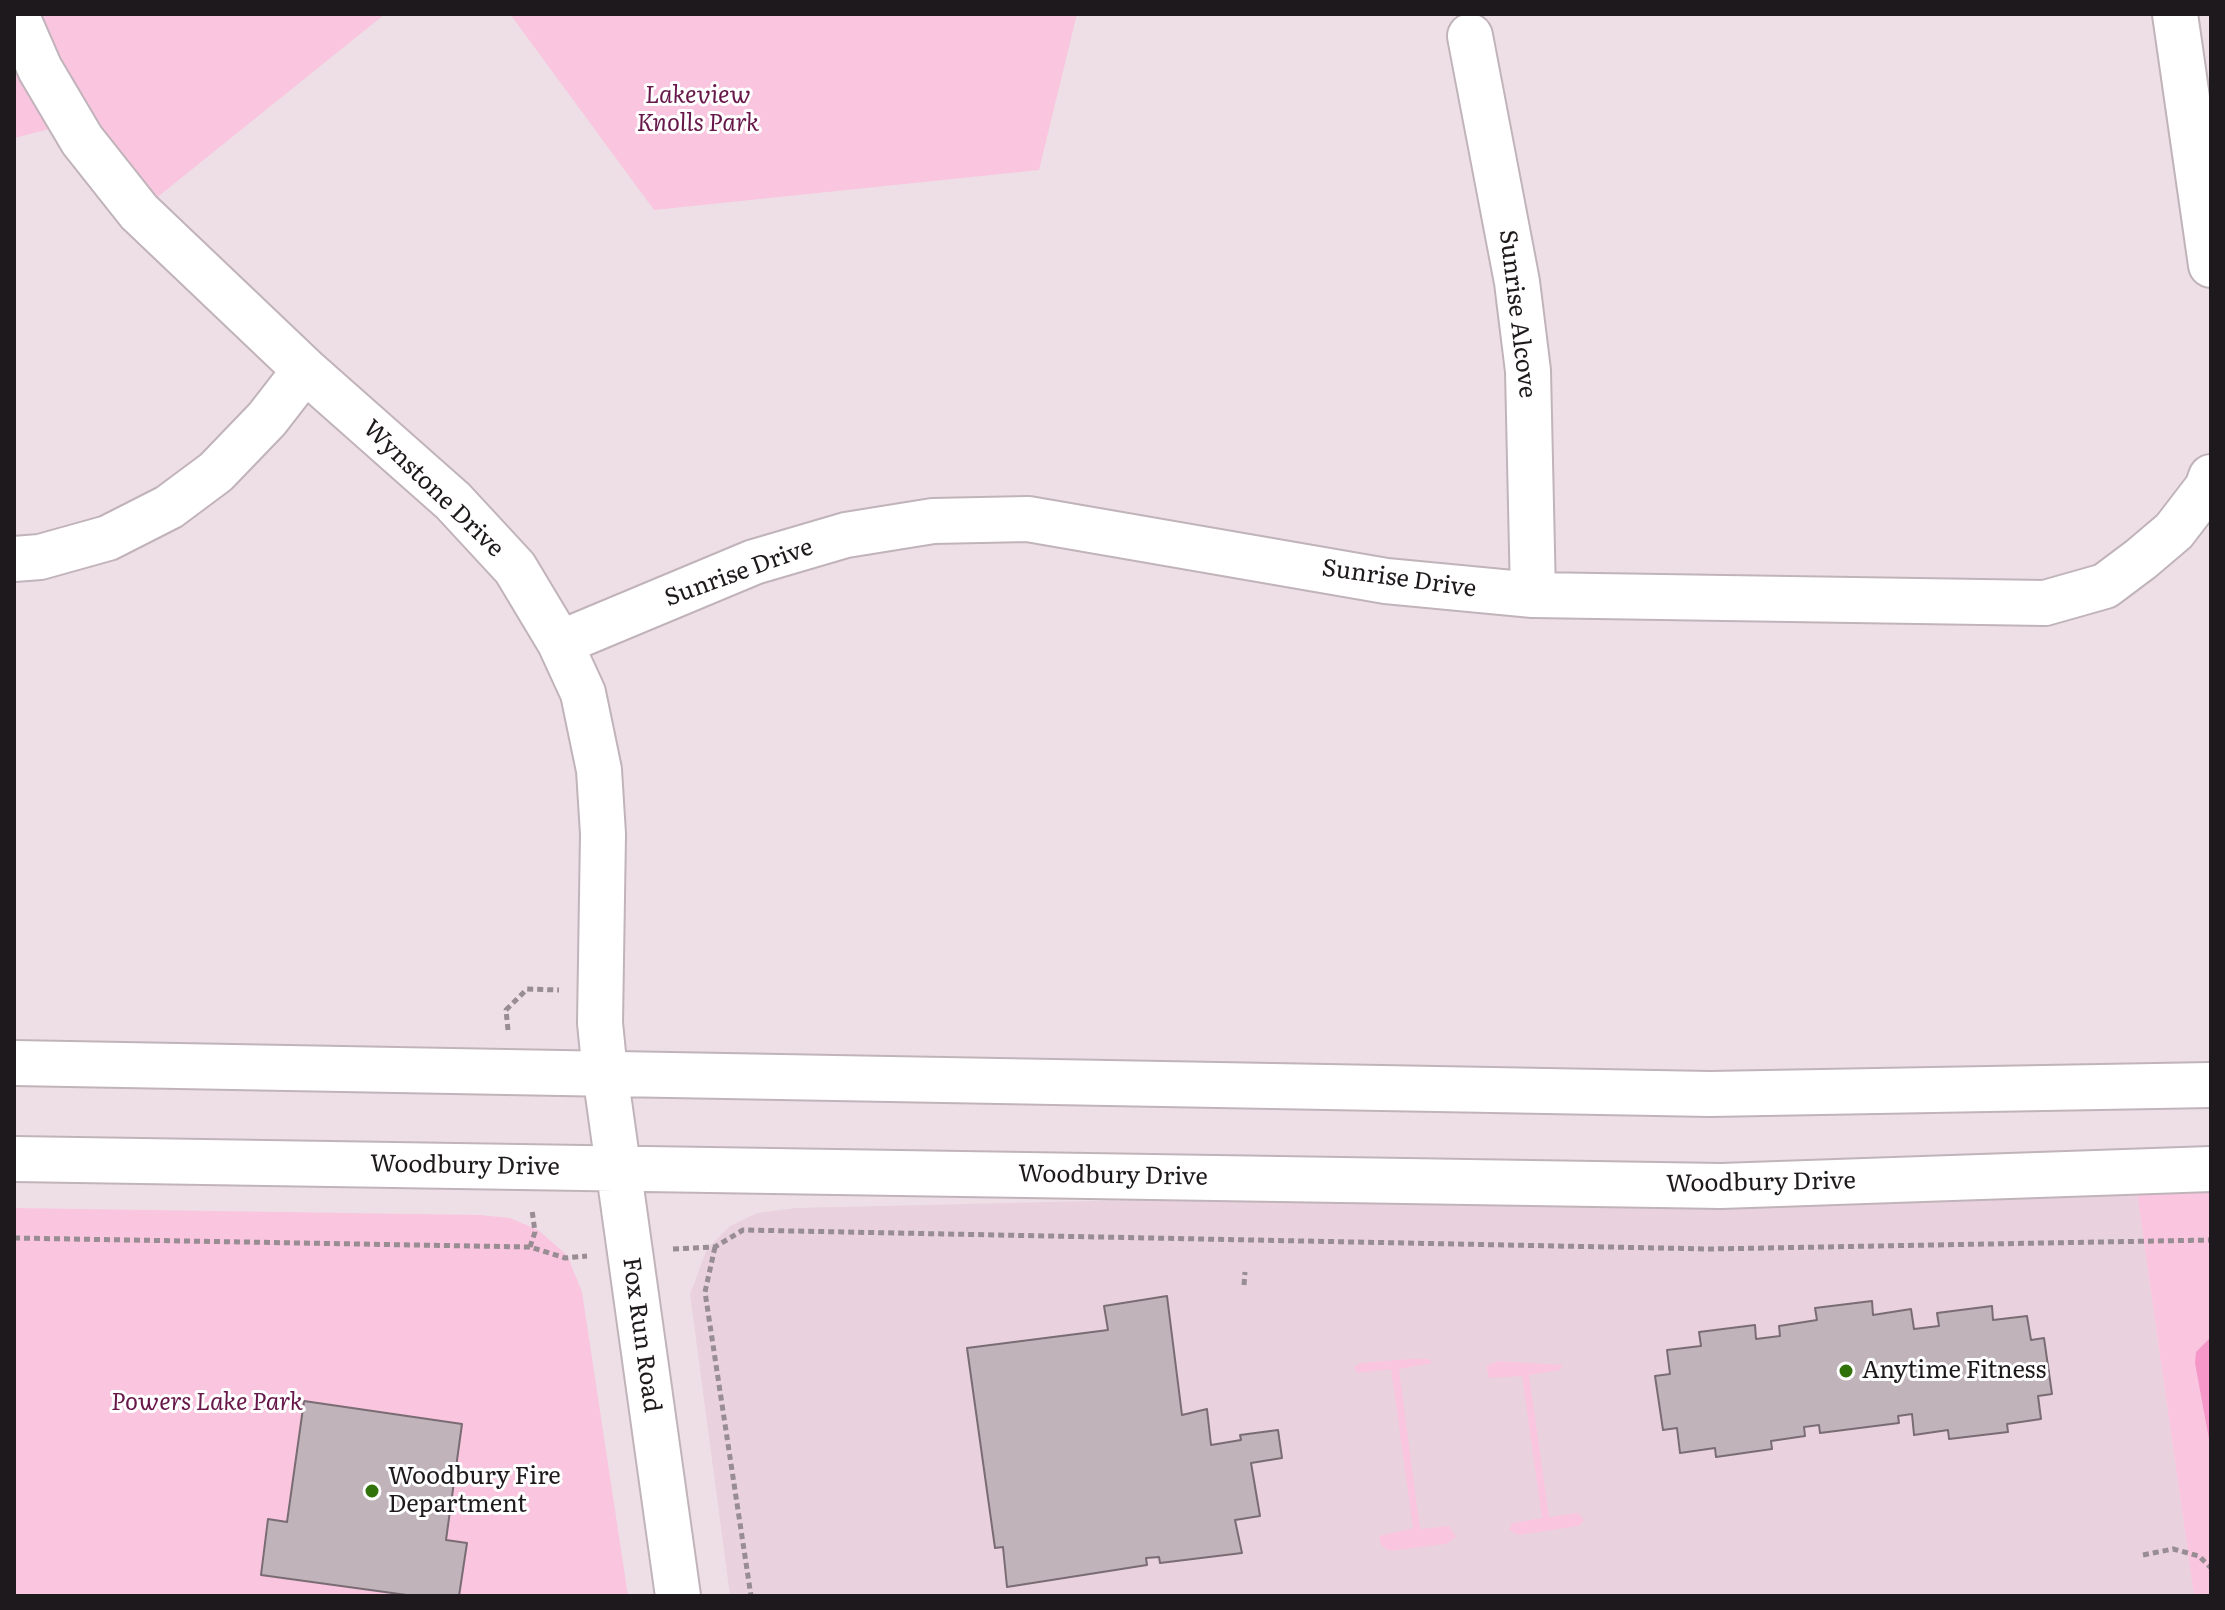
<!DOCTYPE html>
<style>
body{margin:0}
#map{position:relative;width:2225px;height:1610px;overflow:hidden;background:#eedfe6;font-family:Literata,serif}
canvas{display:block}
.frame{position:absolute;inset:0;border:16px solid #1e191c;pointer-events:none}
</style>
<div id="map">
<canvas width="2225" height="1610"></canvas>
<div class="frame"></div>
</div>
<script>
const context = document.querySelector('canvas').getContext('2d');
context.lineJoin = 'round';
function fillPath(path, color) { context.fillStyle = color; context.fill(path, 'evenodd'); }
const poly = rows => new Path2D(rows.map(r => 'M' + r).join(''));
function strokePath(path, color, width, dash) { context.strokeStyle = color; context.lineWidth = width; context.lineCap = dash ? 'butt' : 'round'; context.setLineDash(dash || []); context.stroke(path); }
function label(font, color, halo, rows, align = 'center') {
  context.font = font + ' Literata,serif'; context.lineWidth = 6; context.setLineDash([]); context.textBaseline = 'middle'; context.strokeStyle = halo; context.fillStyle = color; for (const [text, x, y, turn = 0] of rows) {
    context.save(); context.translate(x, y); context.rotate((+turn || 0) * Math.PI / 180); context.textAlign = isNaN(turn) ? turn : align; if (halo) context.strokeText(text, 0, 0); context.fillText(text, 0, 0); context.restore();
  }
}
const built = poly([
 [2134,1172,2194,1596,730,1596,690,1294,707,1249,730,1226,757,1213,796,1208,1721,1186]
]);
const green = poly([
 [14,14,385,14,139,212,73,123,14,138],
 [510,14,1077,14,1039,170,654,210],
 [2211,1169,2211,1596,2194,1596,2134,1172],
 [14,1208,480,1215,510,1218,538,1230,567,1255,582,1292,628,1596,14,1596],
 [1410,1359,1429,1359,1432,1363,1399,1369,1420,1529,1449,1526,1456,1537,1446,1544,1389,1551,1381,1545,1379,1536,1413,1528,1391,1369,1357,1373,1354,1367,1360,1363],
 [1498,1361,1563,1365,1560,1370,1529,1375,1549,1517,1578,1513,1584,1520,1579,1526,1518,1535,1509,1530,1512,1523,1542,1518,1522,1376,1489,1378,1486,1366]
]);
const water = poly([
 [2211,1337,2211,1450,2195,1363,2196,1352]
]);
const building = poly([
 [1167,1296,1182,1415,1207,1409,1211,1445,1241,1440,1240,1435,1278,1430,1282,1458,1251,1463,1260,1516,1235,1520,1242,1553,1160,1563,1159,1557,1146,1558,1147,1565,1007,1587,1003,1547,995,1548,967,1348,1108,1330,1104,1306,1167,1296],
 [1872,1301,1873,1315,1911,1309,1914,1329,1939,1326,1937,1313,1992,1306,1993,1320,2027,1316,2031,1340,2044,1338,2052,1394,2038,1396,2041,1419,2007,1424,2008,1432,1949,1439,1948,1430,1914,1435,1912,1414,1898,1416,1899,1423,1820,1433,1819,1425,1804,1427,1805,1436,1771,1441,1772,1449,1716,1457,1715,1448,1680,1453,1677,1428,1663,1430,1655,1376,1670,1374,1667,1350,1701,1346,1699,1332,1755,1325,1756,1339,1780,1336,1779,1326,1817,1320,1815,1308,1872,1301],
 [304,1401,462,1424,446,1540,467,1543,459,1596,414,1596,261,1575,268,1519,287,1522,304,1401]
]);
const path = poly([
 [508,1030,506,1010,527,989,559,990],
 [14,1238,530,1247,565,1258,587,1256],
 [530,1247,535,1232,532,1210],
 [715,1247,705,1292,751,1596],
 [673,1249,715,1247,743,1230,1710,1249,2211,1240],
 [1244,1285,1245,1272],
 [2143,1555,2173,1549,2199,1556,2211,1568]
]);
const street = poly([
 [16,14,40,69,82,140,139,212,305,370,453,501,515,568,560,643,583,693,599,770,603,834,600,1023,605,1073],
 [2175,14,2211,265],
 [1470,36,1517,282,1528,371,1533,595],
 [14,559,40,557,108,538,169,507,216,472,267,419,305,370],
 [560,643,754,562,846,535,933,521,1028,519,1386,581,1533,595,2045,603,2105,586,2141,559,2174,531,2207,488,2211,477]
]);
const secondary = poly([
 [14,1063,1710,1094,2211,1085],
 [605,1073,678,1596],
 [14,1159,1721,1186,2211,1169]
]);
const markers = [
 [1846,1371,8,"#32720a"],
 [372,1491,8,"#32720a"]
];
const parkNames = [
 ["Lakeview",698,96],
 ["Knolls Park",698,124],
 ["Powers Lake Park",207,1403]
];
const streetNames = [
 ["Sunrise Alcove",1517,314,83],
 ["Wynstone Drive",433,489,44],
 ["Sunrise Drive",739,573,-20],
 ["Sunrise Drive",1399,579,8],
 ["Woodbury Drive",465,1166,1],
 ["Woodbury Drive",1113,1176,1],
 ["Woodbury Drive",1761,1183,-1],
 ["Fox Run Road",641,1335,82]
];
const poiNames = [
 ["Anytime Fitness",1862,1371],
 ["Woodbury Fire",388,1477],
 ["Department",388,1505]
];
fillPath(built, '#e9d2dd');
fillPath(green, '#f9c5df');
fillPath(water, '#f598c9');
fillPath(building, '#c1b3ba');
strokePath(building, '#7a6c73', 2);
strokePath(street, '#c1b3ba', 48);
strokePath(secondary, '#c1b3ba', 48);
strokePath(path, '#988d92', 5, [6, 4]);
strokePath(street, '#fff', 44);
strokePath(secondary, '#fff', 44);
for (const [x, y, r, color] of markers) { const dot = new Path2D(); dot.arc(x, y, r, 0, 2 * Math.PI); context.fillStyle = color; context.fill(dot); strokePath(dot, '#fff', 3); }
label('italic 24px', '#671749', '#fff', parkNames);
label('24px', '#1e191c', '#fff', streetNames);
label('24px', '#1e191c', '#fff', poiNames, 'left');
</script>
